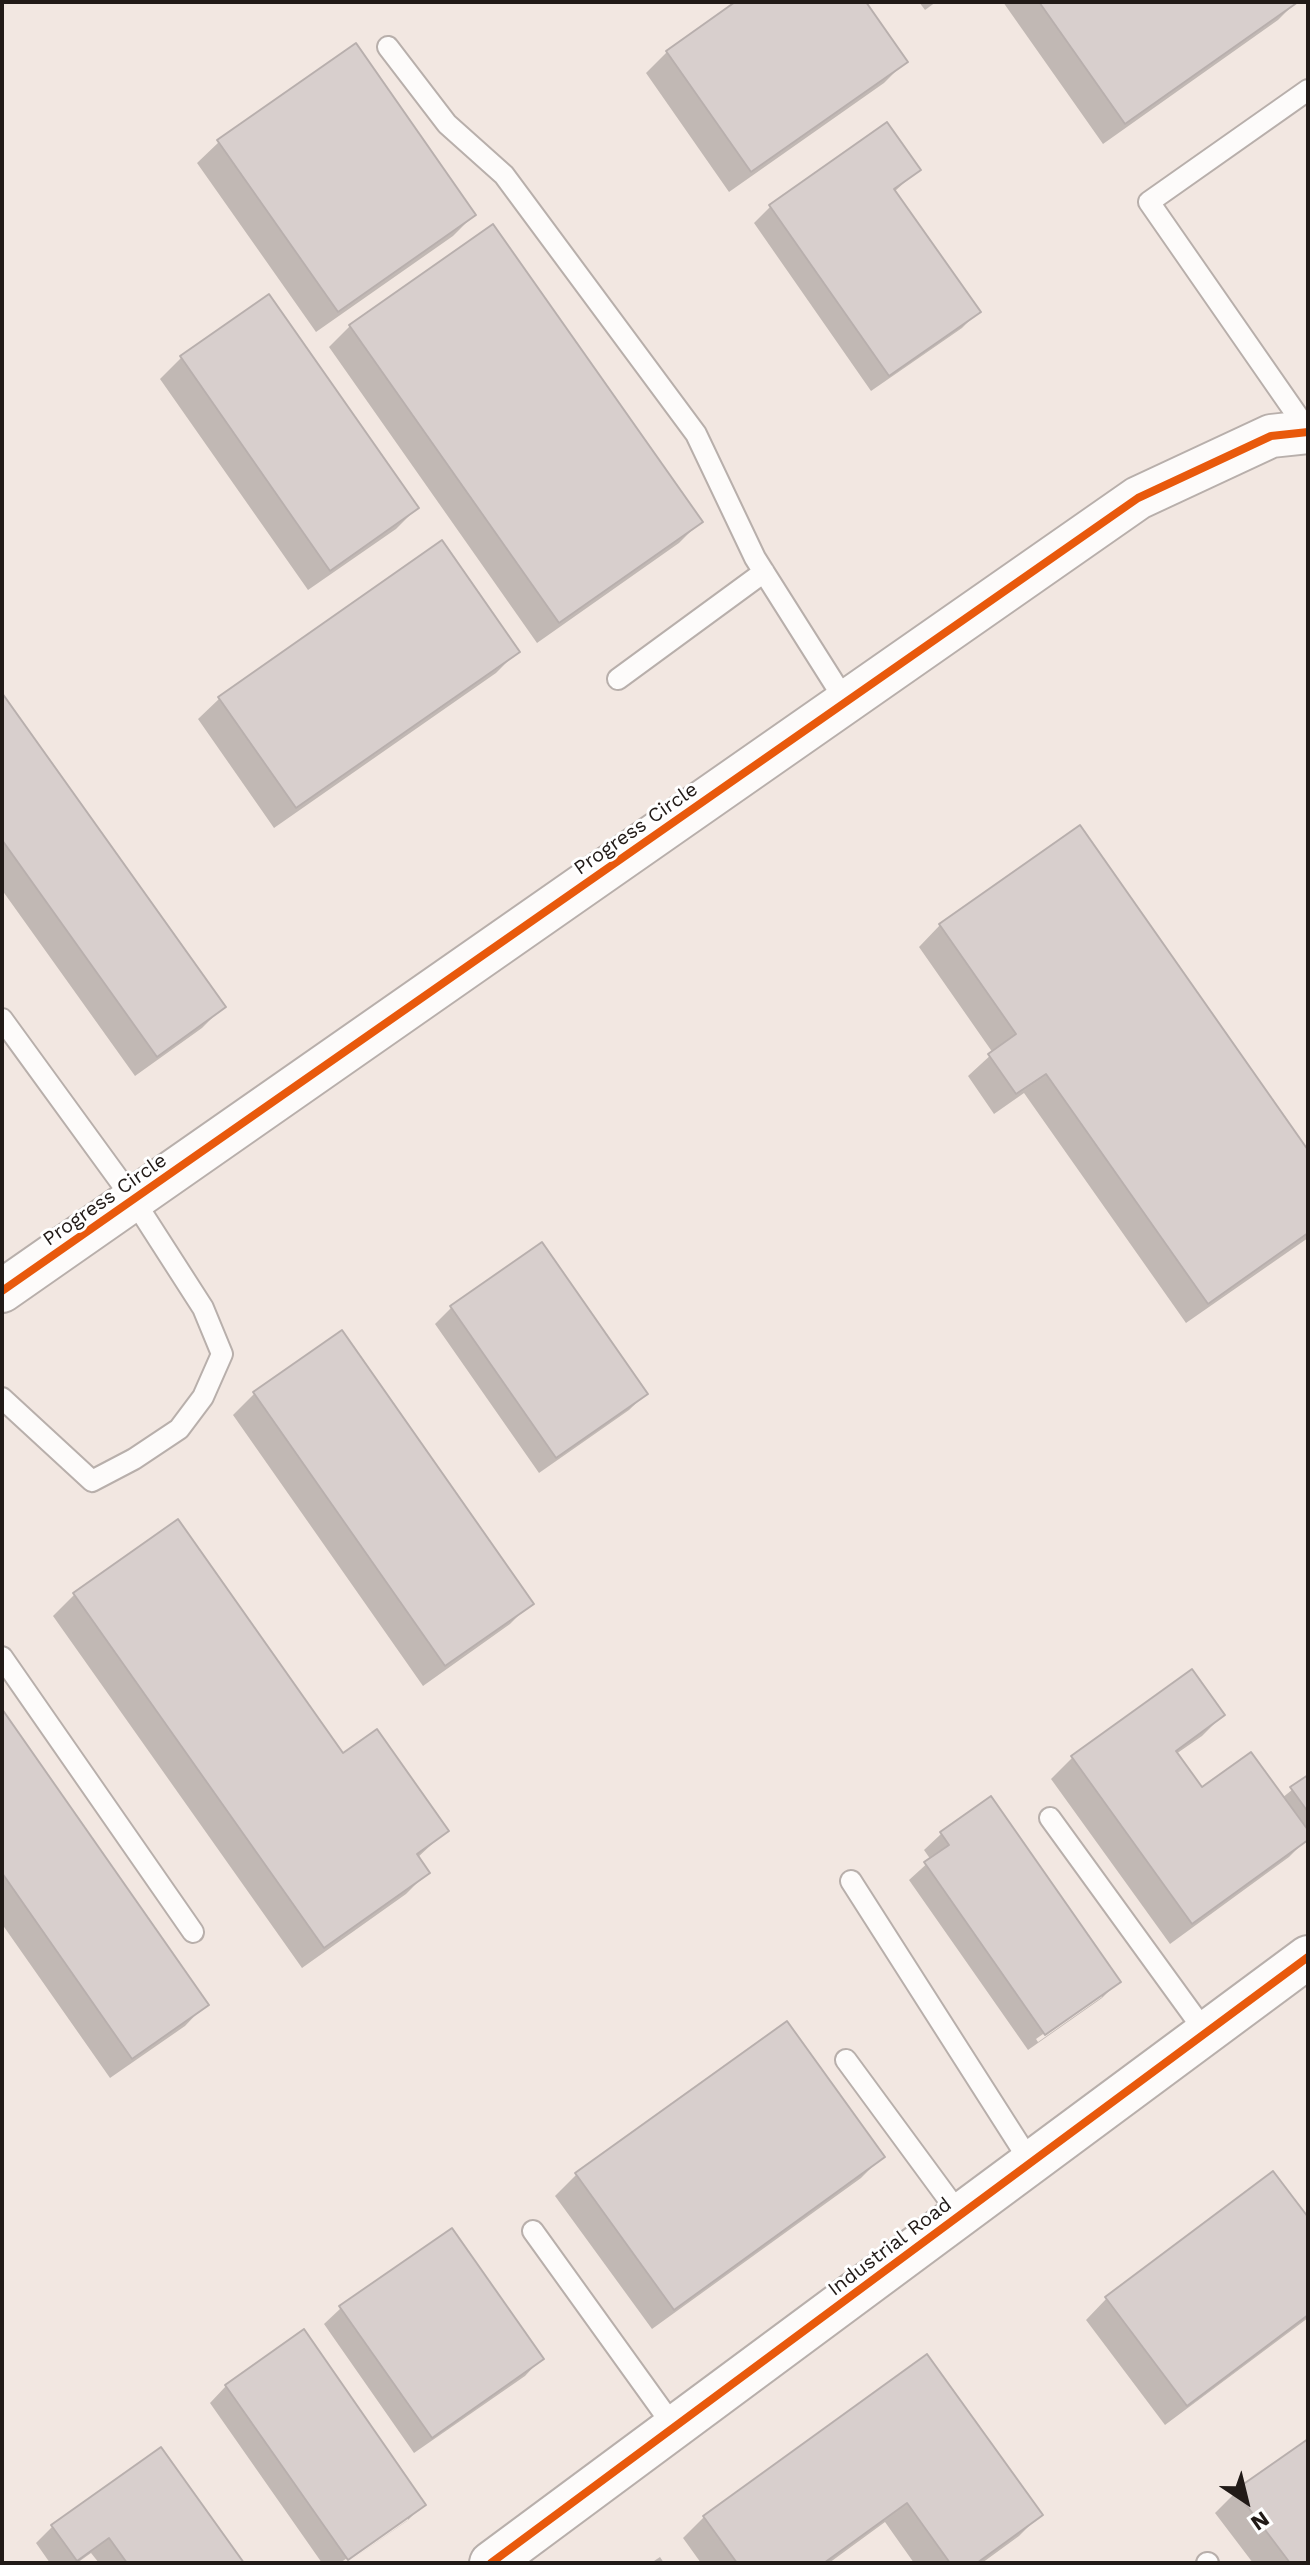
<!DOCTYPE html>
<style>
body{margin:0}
#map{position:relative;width:1310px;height:2565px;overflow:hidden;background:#f2e7e1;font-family:"Work Sans",sans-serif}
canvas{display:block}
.frame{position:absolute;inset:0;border:4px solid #211a17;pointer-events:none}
.north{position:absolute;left:1206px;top:2461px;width:80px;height:80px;-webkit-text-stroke:6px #fff;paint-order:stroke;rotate:145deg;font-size:22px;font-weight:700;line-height:32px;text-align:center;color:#211a17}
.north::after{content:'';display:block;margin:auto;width:28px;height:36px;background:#211a17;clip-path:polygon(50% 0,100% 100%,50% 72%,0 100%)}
</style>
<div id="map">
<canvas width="1310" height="2565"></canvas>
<div class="frame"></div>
<div class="north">N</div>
</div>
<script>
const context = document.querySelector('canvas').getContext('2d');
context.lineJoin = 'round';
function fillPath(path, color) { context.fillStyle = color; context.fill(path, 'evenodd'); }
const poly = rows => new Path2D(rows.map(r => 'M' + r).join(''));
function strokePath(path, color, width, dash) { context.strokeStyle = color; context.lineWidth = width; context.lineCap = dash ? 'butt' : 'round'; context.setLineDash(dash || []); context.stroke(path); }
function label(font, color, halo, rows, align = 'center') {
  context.font = font + ' "Work Sans",sans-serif'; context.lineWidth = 6; context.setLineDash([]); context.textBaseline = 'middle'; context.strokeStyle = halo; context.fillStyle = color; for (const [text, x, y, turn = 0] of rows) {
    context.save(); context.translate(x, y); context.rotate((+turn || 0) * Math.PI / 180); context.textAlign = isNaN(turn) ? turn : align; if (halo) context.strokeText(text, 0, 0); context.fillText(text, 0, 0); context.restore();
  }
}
const shadow = poly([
 [739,2,863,2,905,62,884,83,729,192,646,73,667,52],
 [919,2,936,2,925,10],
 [1003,2,1296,2,1278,20,1103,144],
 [219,142,474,215,453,236,316,332,197,163],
 [918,170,894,192,978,312,962,328,871,391,754,223,770,207],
 [269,297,417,508,396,529,308,590,160,379,181,358],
 [350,326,700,522,679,543,537,643,329,347],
 [517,652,496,673,274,828,198,719,220,698],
 [2,696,223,1007,202,1028,135,1076,2,890],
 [1079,828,1308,1153,1308,1238,1186,1323,1024,1093,994,1114,968,1076,993,1053,919,947,940,925],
 [541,1245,646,1394,629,1410,539,1473,435,1324,451,1308],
 [254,1394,531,1603,510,1624,423,1686,233,1415],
 [74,1595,342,1756,446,1831,417,1858,428,1872,406,1894,302,1968,53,1616],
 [2,1712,206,2004,185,2026,110,2078,2,1924],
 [1223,1715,1202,1736,1176,1754,1202,1790,1282,1798,1308,1777,1308,1838,1289,1857,1170,1944,1051,1779,1072,1758],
 [990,1799,1118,1982,1102,1998,1028,2050,909,1880,931,1860,924,1850,941,1834],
 [1102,1992,1102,1997,1038,2042,1036,2039],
 [786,2024,882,2157,861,2178,652,2329,555,2196,576,2175],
 [1308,2221,1308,2318,1165,2425,1086,2320,1107,2298],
 [341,2308,541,2359,525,2376,414,2453,324,2324],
 [926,2357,1040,2515,1019,2536,982,2563,914,2563,885,2522,829,2563,701,2563,683,2538,704,2517],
 [226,2386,424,2504,407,2521,347,2563,408,2520,408,2515,340,2563,322,2563,210,2403],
 [1308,2441,1308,2563,1253,2563,1215,2513,1236,2492],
 [52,2527,241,2563,99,2563,91,2553,77,2563,50,2563,36,2543],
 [660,2557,664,2563,651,2563]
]);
const building = poly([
 [735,2,866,2,908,62,751,172,666,51,735,2],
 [1039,2,1298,2,1125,124,1039,2],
 [356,43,476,215,338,312,217,140,356,43],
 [887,122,921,170,894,189,981,312,889,376,769,205,887,122],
 [493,224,703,522,559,623,349,325,493,224],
 [269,294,419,508,330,571,180,356,269,294],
 [442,540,520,652,296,808,218,697,442,540],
 [2,693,226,1007,157,1057,2,840,2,693],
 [1080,825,1308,1150,1308,1233,1208,1304,1046,1074,1016,1094,988,1054,1016,1034,939,924,1080,825],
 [542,1242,648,1394,556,1458,450,1306,542,1242],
 [342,1330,534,1604,445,1666,253,1392,342,1330],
 [178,1519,343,1753,377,1729,449,1831,417,1854,430,1873,324,1948,73,1593,178,1519],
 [1192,1669,1225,1715,1176,1751,1202,1787,1251,1752,1308,1830,1308,1840,1192,1924,1071,1756,1192,1669],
 [2,1709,209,2005,132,2059,2,1873,2,1709],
 [1308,1775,1308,1812,1290,1787,1308,1775],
 [991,1796,1121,1982,1045,2035,924,1862,949,1845,940,1832,991,1796],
 [787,2021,885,2157,674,2310,575,2173,787,2021],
 [1273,2171,1308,2217,1308,2315,1187,2406,1105,2297,1273,2171],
 [452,2228,544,2359,432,2438,339,2306,452,2228],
 [304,2329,426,2505,348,2560,225,2385,304,2329],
 [927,2354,1043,2515,977,2563,950,2563,907,2503,824,2563,737,2563,703,2516,927,2354],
 [1308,2439,1308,2563,1290,2563,1235,2490,1308,2439],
 [161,2447,244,2563,127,2563,109,2538,77,2561,51,2525,161,2447]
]);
const lane = poly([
 [388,47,447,124,504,175,696,434,755,558,846,702],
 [1308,90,1149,202,1308,431],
 [618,679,764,572],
 [2,1019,133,1199,203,1308,222,1354,203,1397,179,1429,134,1459,92,1481,2,1398],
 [2,1657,193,1932],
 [1050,1818,1206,2033],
 [851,1881,1031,2163],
 [846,2060,960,2215],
 [533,2231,674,2427],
 [1207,2563,1208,2563]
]);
const street = poly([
 [2,1291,1138,498,1271,436,1308,432],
 [491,2563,1308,1957]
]);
const cycleway = poly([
 [2,1291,1138,498,1271,436,1308,432],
 [491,2563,1308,1957]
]);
const streetNames = [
 ["Progress Circle",636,829,-35],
 ["Progress Circle",105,1200,-35],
 ["Industrial Road",890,2247,-37]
];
fillPath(shadow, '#0003');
fillPath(building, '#d8cfcd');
strokePath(building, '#b8afad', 2);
strokePath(lane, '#b8afab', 24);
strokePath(street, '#b8afab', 46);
strokePath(lane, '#fdfbfa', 20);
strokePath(street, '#fdfbfa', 42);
strokePath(cycleway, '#e8590c', 8);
label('20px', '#211a17', '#fff', streetNames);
</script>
